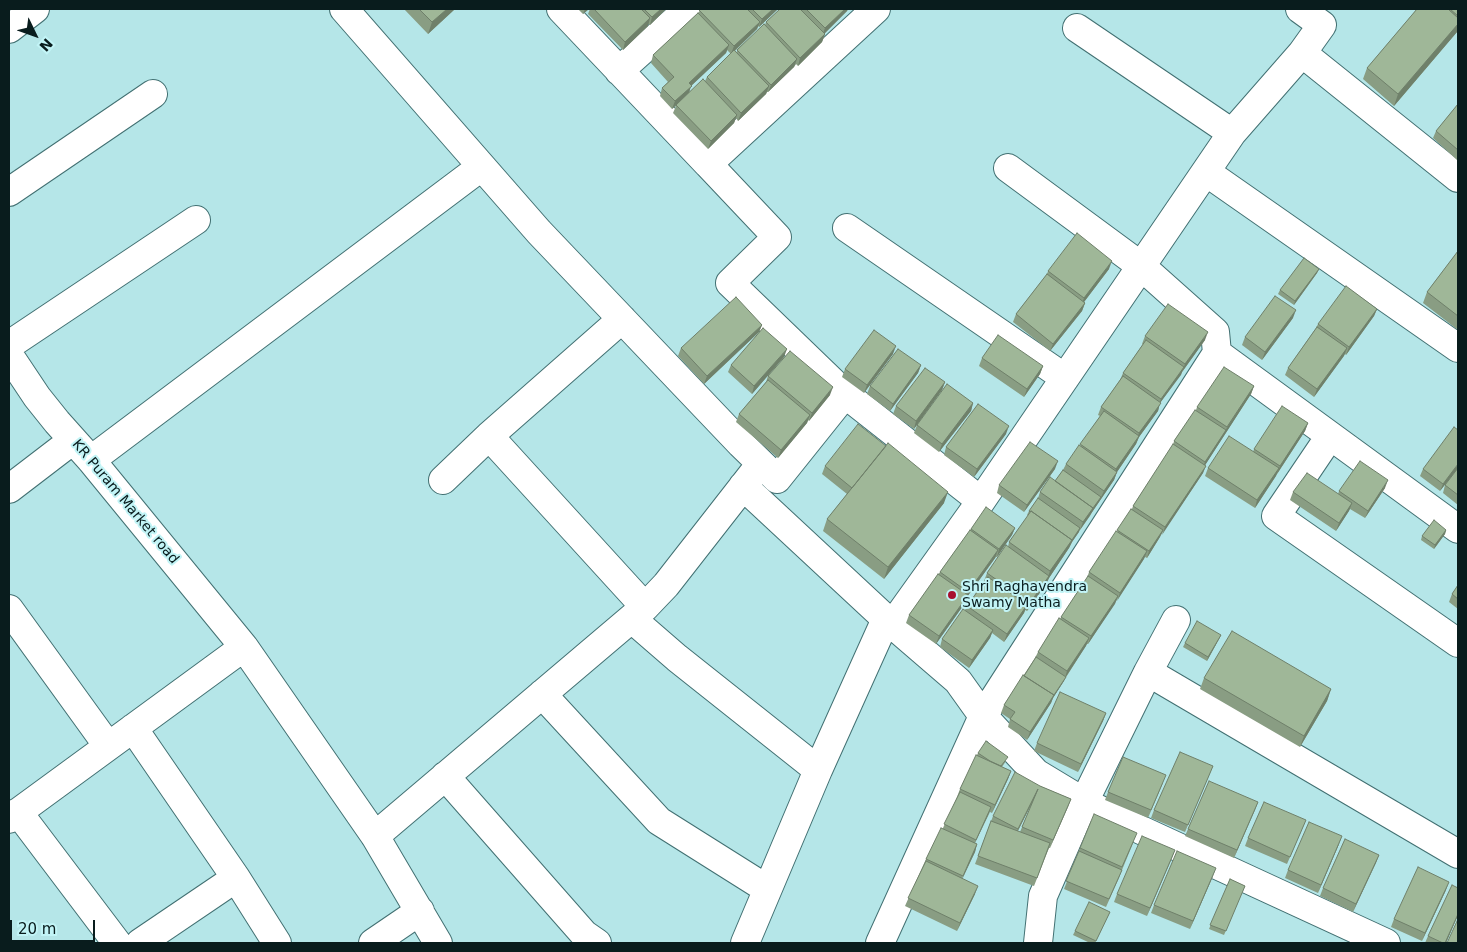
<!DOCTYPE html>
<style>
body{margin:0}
#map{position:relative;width:1467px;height:952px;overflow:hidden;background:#b5e6e8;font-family:"DejaVu Sans",sans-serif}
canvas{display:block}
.frame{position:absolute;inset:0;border:10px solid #091c1d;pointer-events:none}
.north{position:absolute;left:10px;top:10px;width:50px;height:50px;-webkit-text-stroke:4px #c2f4f6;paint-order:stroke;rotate:132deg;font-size:14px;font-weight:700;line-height:20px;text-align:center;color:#091c1d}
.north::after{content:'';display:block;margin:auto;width:18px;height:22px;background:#091c1d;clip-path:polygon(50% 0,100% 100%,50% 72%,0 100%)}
.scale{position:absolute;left:10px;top:920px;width:85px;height:22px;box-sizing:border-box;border:2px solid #091c1d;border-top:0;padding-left:6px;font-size:15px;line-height:18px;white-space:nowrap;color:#091c1d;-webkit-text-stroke:4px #c2f4f6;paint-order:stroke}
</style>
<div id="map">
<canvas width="1467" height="952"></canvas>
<div class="frame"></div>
<div class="north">N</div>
<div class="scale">20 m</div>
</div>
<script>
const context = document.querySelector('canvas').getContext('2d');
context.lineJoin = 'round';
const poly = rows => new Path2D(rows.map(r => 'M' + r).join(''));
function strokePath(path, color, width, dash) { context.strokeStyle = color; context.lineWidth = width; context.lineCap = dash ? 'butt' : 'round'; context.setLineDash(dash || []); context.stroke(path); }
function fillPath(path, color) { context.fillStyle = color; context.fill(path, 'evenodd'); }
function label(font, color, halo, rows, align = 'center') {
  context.font = font + ' "DejaVu Sans",sans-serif'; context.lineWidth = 4; context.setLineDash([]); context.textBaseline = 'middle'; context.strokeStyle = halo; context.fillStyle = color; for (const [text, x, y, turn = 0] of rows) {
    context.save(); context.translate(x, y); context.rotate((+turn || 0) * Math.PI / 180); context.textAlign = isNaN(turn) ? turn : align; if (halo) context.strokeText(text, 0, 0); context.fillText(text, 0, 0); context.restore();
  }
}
const minor = poly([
 [344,9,539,232,741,444,777,479,845,394,981,501],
 [561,9,708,164,876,9],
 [1300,9,1322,25,1302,53],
 [1077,28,1232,133],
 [9,29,35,9],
 [619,71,688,9],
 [708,164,777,237,730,283,845,394],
 [1206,172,1458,348],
 [9,192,153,94],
 [847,228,1065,378],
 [622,319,489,436,645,607],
 [9,345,196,220],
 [1217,353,1458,529],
 [9,355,37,397,57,422,91,460,244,647],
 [1330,436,1276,516,1458,643],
 [91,460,481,167],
 [443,480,489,436],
 [743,486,886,619,958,681,983,716,1036,773,1084,802,1128,824,1386,943],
 [9,489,73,440],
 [9,609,108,746],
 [632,619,677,658,818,770],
 [893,624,981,501,1232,133,1302,53,1458,178],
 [1148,672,1458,854],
 [542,694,659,821,767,889],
 [133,728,236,878,277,943],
 [445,776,584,934,597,943],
 [18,812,117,943],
 [9,819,244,647,375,836,438,943],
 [375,836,645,607,666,585,755,471],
 [140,943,236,878],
 [373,943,420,911],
 [745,943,818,770,886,619],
 [880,943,983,716,1217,353,1215,332,1141,266,1008,168],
 [1038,943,1043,896,1084,802,1148,672,1176,620]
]);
const wall = poly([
 [404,9,455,9,428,34],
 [578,9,589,9,583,14],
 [590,9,666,9,650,25,648,24,648,26,623,50,588,14],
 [701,9,778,9,759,27,758,26,757,29,735,51,737,52,737,50,765,25,766,22,780,9,848,9,847,11,824,34,825,34,822,42,798,66,796,64,794,67,768,92,767,92,766,94,738,121,736,118,734,123,708,149,673,113,676,106,672,109,660,96,662,88,668,82,651,63,653,55,698,13],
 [727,50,731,54,707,77,705,81,689,92,691,86,726,53],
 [1417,9,1458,9,1458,29,1457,32,1394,106,1363,79,1367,68],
 [1458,104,1458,159,1457,160,1433,138,1436,131],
 [1458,251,1458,330,1423,303,1427,292],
 [1109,269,1084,302,1085,303,1082,311,1050,351,1013,322,1016,314,1047,274,1048,271],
 [1319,269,1317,273,1294,305,1278,294,1280,290],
 [1377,309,1374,316,1346,355,1345,354,1314,397,1285,375,1288,368,1316,328,1318,324],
 [1293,318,1262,360,1242,345,1245,337],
 [762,325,759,332,704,384,678,356,681,348],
 [1145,336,1205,340,1160,403,1158,411,1139,437,1136,444,1117,472,1114,480,1092,512,1090,516,1080,530,1072,542,1069,548,1049,578,1046,584,1027,611,1025,610,1024,613,1004,642,992,633,990,638,969,668,940,647,942,639,965,610,967,606,984,581,987,573,1008,547,1009,542,1028,516,1027,515,1029,511,1038,498,1040,492,1055,481,1063,470,1066,464,1080,446,1100,416,1098,415,1101,407,1120,380,1123,373,1143,344,1142,344],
 [893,354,864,393,842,377,845,369],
 [784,357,752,394,728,372,731,365],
 [982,358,1043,366,1040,374,1024,397,979,366],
 [921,365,918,373,890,411,867,394,870,386],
 [768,376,830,395,809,421,808,420,807,423,778,458,736,422,739,414,766,382],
 [945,382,942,390,914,429,893,414,896,406],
 [1254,386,1251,394,1205,465,1203,473,1161,535,1147,558,1145,557,1088,644,1087,644,1053,698,1051,703,1027,740,1008,727,1010,719,1001,713,1004,705,1035,658,1038,652,1087,578,1089,572,1117,532,1132,509,1133,506,1173,445,1174,441,1196,410,1197,407],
 [973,403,971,411,939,452,914,433,917,425],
 [1308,423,1305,431,1255,508,1205,476,1208,468,1253,452,1254,449],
 [1006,434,974,477,944,455,946,447],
 [886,446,944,503,884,579,823,531,827,519,847,494,822,474,825,466],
 [1458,468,1440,491,1420,476,1423,469],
 [1458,468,1458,505,1443,493,1445,485],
 [1055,469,1024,512,997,493,999,485],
 [1385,488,1365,518,1350,509,1336,531,1290,500,1293,492,1338,494,1339,491],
 [1015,528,1012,535,997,557,996,557,967,597,965,603,936,644,906,623,909,615,971,529],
 [1446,530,1445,534,1434,549,1421,540,1422,536],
 [1458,585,1458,609,1449,602,1452,594],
 [1221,635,1219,639,1207,661,1183,647,1185,643],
 [1204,678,1331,689,1327,701,1300,747,1200,689],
 [1106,713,1103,721,1078,772,1034,751,1037,743],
 [978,753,1006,761,1002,767,1011,771,1008,779,992,813,990,812,975,843,977,844,975,852,962,878,975,894,957,931,905,906,926,859,943,828,957,797,960,789],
 [1213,766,1185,832,1151,818,1154,810],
 [1163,783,1148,818,1105,800,1108,792],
 [1040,786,1071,799,1050,848,1049,848,1034,886,975,864,993,816],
 [1032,803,1020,832,1018,831],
 [1258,802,1234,858,1185,836,1188,829],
 [1306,820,1287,864,1245,846,1248,838],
 [1134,841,1122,870,1119,878,1106,907,1064,889,1077,856,1080,848],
 [1339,844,1318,893,1285,878,1288,870],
 [1175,850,1147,916,1114,902,1117,894],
 [1379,855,1353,912,1320,896,1323,888],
 [1213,876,1190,929,1151,913,1154,905],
 [1230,879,1245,886,1224,935,1209,929],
 [1446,890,1422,941,1391,927,1394,919],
 [1110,912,1095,943,1090,943,1073,935,1075,931],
 [1458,915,1446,943,1425,943,1428,936]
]);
const shadedWall = poly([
 [447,9,455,9,428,34,432,22],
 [585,9,589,9,583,14],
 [661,9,666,9,650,25,652,17],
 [773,9,778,9,759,27,762,19],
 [845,9,848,9,847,11,822,36,825,28],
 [650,18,648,26,623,50,625,42],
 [760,22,757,29,731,54,734,46],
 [1458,24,1458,29,1457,32,1394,106,1398,94],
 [825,34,822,42,798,66,800,58],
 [729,45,726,53,691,86,689,93,672,109,675,101,689,83],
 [797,59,794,67,768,92,771,85],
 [769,86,766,94,738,121,741,113],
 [737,115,734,123,708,149,711,141],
 [1112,261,1109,269,1081,306,1084,298],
 [1319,269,1317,273,1294,305,1295,301],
 [1085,303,1082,311,1050,351,1053,344],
 [1377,309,1374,316,1346,355,1349,347],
 [1296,310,1293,318,1262,360,1265,352],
 [762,325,759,332,704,384,707,376],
 [1208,332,1205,340,1182,372,1185,364],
 [896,346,893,354,864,393,867,385],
 [1347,348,1344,356,1314,397,1317,389],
 [787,349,784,357,752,394,754,386],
 [921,365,918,373,890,411,893,404],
 [1043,366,1040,374,1024,397,1027,389],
 [1184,367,1181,375,1160,403,1158,411,1139,437,1136,444,1117,472,1114,480,1080,530,1083,522,1101,497,1104,491,1113,477,1116,469,1136,441,1139,433,1158,407,1161,399],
 [945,382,942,390,914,429,916,421],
 [1254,386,1251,394,1202,470,1205,462],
 [833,387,830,395,809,421,812,413],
 [973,403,971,411,939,452,942,444],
 [810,415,807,423,778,458,781,450],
 [1308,423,1305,431,1277,474,1280,466],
 [1009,426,1006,434,974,477,977,469],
 [1058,461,1055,469,1024,512,1027,505],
 [1458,464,1458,468,1440,491,1443,484],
 [1206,466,1203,473,1162,535,1165,527],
 [1279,468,1276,476,1255,508,1257,500],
 [1388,480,1385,488,1365,518,1368,511],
 [948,492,944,503,884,579,888,567],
 [1352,503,1349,511,1336,531,1339,523],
 [1015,528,1012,535,997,557,999,549],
 [1080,528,1079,532,1072,542,1069,548,1049,578,1046,584,1027,611,1030,603,1048,577,1050,571],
 [1163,530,1160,537,1147,558,1149,551],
 [1446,530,1445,534,1434,549,1435,545],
 [998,550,995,558,967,597,965,603,936,644,939,636,966,598,968,592],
 [1147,551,1144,559,1117,601,1120,593],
 [1118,596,1115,604,1088,644,1091,636],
 [1027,605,1024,613,1004,642,1007,634],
 [993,630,990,638,969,668,972,660],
 [1221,635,1219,639,1207,661,1208,657],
 [1089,638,1086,646,1065,678,1064,681,1053,698,1051,703,1027,740,1030,732,1065,678,1067,671],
 [1331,689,1327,701,1300,747,1304,736],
 [1106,713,1103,721,1078,772,1081,764],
 [1011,771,1008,779,992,813,995,805],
 [1038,789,1035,797,1015,836,1018,829],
 [1071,799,1068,807,1050,848,1053,840],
 [1258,802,1255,810,1234,858,1237,850],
 [991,807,988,815,973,847,976,840],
 [1342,836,1339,844,1318,893,1321,885],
 [977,844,975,852,960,884,963,876],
 [1175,850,1172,858,1147,916,1150,908],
 [1379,855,1376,863,1353,912,1356,904],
 [1216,868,1213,876,1190,929,1193,921],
 [1449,882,1446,890,1422,941,1425,933],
 [978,886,975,894,957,931,960,923],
 [1458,914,1458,915,1446,943,1445,943]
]);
const building = poly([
 [419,9,447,9,432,22,419,9],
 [594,9,641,9,650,18,625,42,594,9],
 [644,9,661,9,652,17,644,9],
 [701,9,747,9,760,22,734,46,699,10,701,9],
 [752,9,773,9,762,19,752,9],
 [780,9,800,9,825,34,800,58,766,22,780,9],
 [806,9,845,9,825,28,806,9],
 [1417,9,1448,9,1458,18,1458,24,1398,94,1367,68,1417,9],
 [1450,9,1458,9,1458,16,1450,9],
 [698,13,729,45,689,83,692,86,675,101,662,88,674,77,653,55,698,13],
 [764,24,797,59,771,85,737,50,764,24],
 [734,50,769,86,741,113,707,77,734,50],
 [703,79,737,115,711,141,676,105,703,79],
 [1458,104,1458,150,1436,131,1458,104],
 [1077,233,1112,261,1084,298,1048,271,1077,233],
 [1458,251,1458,316,1427,292,1458,251],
 [1304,258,1319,269,1295,301,1280,290,1304,258],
 [1047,274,1085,303,1053,344,1016,314,1047,274],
 [1346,286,1377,309,1349,347,1318,324,1346,286],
 [1275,296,1296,310,1265,352,1245,337,1275,296],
 [736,297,762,325,707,376,681,348,736,297],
 [1168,304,1208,332,1185,364,1145,336,1168,304],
 [1317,327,1347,348,1317,389,1288,368,1317,327],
 [763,328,787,349,754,386,731,365,763,328],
 [874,330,896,346,867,385,845,369,874,330],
 [998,335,1043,366,1027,389,982,358,998,335],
 [1146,340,1184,367,1161,399,1123,373,1146,340],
 [898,349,921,365,893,404,870,386,898,349],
 [790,351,833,387,812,413,768,376,790,351],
 [1224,367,1254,386,1227,427,1197,407,1224,367],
 [925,368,945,382,916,421,896,406,925,368],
 [1123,376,1161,403,1139,433,1101,407,1123,376],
 [768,380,810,415,781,450,739,414,768,380],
 [947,384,973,403,942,444,917,425,947,384],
 [978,404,1009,426,977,469,946,447,978,404],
 [1282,406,1308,423,1280,466,1254,449,1282,406],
 [1195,410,1226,430,1205,462,1174,441,1195,410],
 [1104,411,1139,436,1116,469,1080,444,1104,411],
 [858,424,886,446,852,488,825,466,858,424],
 [1454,427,1458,430,1458,464,1443,484,1423,469,1454,427],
 [1229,436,1279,468,1257,500,1208,468,1229,436],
 [1030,442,1058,461,1027,505,999,485,1030,442],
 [888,443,948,492,888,567,827,519,888,443],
 [1173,444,1206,466,1165,527,1133,506,1173,444],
 [1079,445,1117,472,1104,491,1066,464,1079,445],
 [1360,461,1388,480,1368,511,1339,491,1360,461],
 [1458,468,1458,495,1445,485,1458,468],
 [1063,470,1101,497,1093,508,1055,481,1063,470],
 [1307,473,1352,503,1339,523,1293,492,1307,473],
 [1050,477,1093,508,1083,522,1040,492,1050,477],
 [1038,498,1080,528,1072,540,1031,511,1030,512,1029,511,1038,498],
 [986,507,1015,528,999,549,971,529,986,507],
 [1131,509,1163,530,1149,551,1117,530,1131,509],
 [1031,511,1072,540,1050,571,1009,542,1031,511],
 [1434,520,1446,530,1435,545,1422,536,1434,520],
 [970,530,998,550,968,592,940,572,970,530],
 [1116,531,1147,551,1120,593,1089,572,1116,531],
 [1006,545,1049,576,1030,603,987,573,1006,545],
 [938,574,968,595,939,636,909,615,938,574],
 [1088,576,1118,596,1091,636,1061,617,1088,576],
 [988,577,1027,605,1007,634,967,606,988,577],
 [1458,585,1458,599,1452,594,1458,585],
 [963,609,993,630,972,660,942,639,963,609],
 [1059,618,1089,638,1067,671,1038,652,1059,618],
 [1197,621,1221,635,1208,657,1185,643,1197,621],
 [1232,631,1331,689,1304,736,1204,678,1232,631],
 [1036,657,1066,677,1054,695,1024,676,1036,657],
 [1023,675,1054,695,1030,732,1010,719,1015,712,1004,705,1023,675],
 [1060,692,1106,713,1081,764,1037,743,1060,692],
 [986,741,1008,757,1001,766,990,761,978,753,986,741],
 [1180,752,1213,766,1188,825,1154,810,1180,752],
 [976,755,1011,771,995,805,960,789,976,755],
 [1123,757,1166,775,1151,810,1108,792,1123,757],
 [1015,772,1040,786,1071,799,1053,840,1022,827,1038,789,1018,829,993,816,1015,772],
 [1209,781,1258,802,1237,850,1188,829,1209,781],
 [960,792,991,807,976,840,944,824,960,792],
 [1264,802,1306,820,1290,857,1248,838,1264,802],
 [1094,814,1137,833,1122,867,1080,848,1094,814],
 [991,821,1050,843,1037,878,978,856,991,821],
 [1309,822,1342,836,1321,885,1288,870,1309,822],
 [941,828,977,844,963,876,926,859,941,828],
 [1142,836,1175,850,1150,908,1117,894,1142,836],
 [1345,839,1379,855,1356,904,1323,888,1345,839],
 [1079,851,1122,870,1109,899,1066,881,1079,851],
 [1177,851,1216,868,1193,921,1154,905,1177,851],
 [926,861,978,886,960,923,908,898,926,861],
 [1418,867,1449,882,1425,933,1394,919,1418,867],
 [1230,879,1245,886,1226,931,1210,925,1230,879],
 [1452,885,1458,888,1458,914,1445,943,1443,943,1428,936,1452,885],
 [1089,902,1110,912,1096,941,1075,931,1089,902],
 [1458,919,1458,943,1447,943,1458,919]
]);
const markers = [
 [952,595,5,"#a8102f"]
];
const streetNames = [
 ["KR Puram Market road",125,502,50]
];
const poiNames = [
 ["Shri Raghavendra",962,587],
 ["Swamy Matha",962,603]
];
strokePath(minor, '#427072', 30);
strokePath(minor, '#fff', 28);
fillPath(wall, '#899d83');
fillPath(shadedWall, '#6f806a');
fillPath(building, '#9fb798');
strokePath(building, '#6f806a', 1);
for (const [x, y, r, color] of markers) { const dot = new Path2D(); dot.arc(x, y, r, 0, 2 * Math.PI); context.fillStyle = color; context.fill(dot); strokePath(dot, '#c2f4f6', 2); }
label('14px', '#091c1d', '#c2f4f6', streetNames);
label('14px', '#091c1d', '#c2f4f6', poiNames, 'left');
</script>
